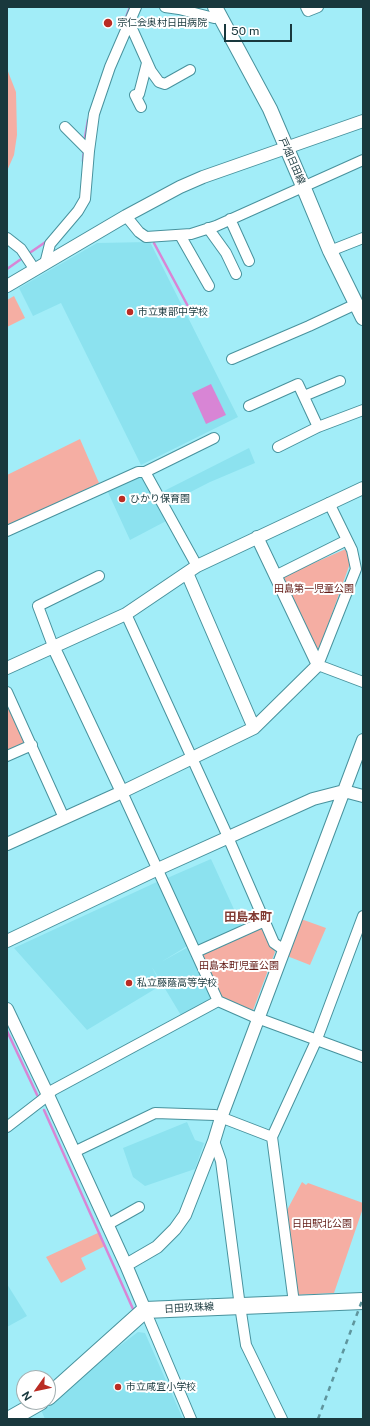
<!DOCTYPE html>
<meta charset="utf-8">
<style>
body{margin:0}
#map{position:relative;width:370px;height:1426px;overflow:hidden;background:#a2edf8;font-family:"Public Sans",sans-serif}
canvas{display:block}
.frame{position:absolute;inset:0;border:8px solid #19383d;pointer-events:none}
.north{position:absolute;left:16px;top:1370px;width:40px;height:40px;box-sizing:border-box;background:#fff;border:1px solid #a3afb1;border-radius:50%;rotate:237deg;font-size:11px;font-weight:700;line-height:16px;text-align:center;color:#19383d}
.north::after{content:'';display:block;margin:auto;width:14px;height:18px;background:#ba2c24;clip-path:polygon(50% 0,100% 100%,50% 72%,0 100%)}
.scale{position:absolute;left:224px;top:24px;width:68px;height:18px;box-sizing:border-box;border:2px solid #19383d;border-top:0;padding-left:5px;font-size:12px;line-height:14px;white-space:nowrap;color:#19383d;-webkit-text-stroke:3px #fff;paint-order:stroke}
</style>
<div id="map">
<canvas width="370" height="1426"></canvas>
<div class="frame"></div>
<div class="north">N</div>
<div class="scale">50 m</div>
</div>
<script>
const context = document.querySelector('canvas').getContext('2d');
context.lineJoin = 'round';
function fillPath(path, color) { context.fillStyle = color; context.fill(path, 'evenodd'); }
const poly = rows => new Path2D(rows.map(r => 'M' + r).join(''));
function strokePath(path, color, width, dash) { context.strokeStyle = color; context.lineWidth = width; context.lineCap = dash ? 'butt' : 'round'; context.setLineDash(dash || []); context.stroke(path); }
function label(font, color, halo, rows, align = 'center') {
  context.font = font + ' "Public Sans","Noto Sans JP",sans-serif'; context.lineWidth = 4; context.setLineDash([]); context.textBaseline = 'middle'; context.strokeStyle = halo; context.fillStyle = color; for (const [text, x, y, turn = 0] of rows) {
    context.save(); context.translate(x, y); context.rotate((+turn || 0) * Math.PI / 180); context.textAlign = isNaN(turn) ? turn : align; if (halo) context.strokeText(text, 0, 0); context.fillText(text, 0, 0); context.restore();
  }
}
const built = poly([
 [150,242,238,417,141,465,61,303,33,316,19,288,97,243],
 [249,448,255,463,210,482,167,504,160,493],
 [144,473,168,520,130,540,106,488],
 [211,859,243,929,197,949,165,879],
 [159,881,189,945,161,962,190,946,215,1000,182,1017,152,967,157,977,155,989,87,1030,14,948],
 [187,1122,195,1140,204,1143,195,1169,145,1186,133,1177,123,1148],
 [7,1284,27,1316,7,1327],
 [138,1332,145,1333,183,1419,45,1419,41,1410,94,1365]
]);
const green = poly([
 [7,69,16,92,17,135,14,155,7,171],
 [14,296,25,318,7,327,7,300],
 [80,439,99,483,7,527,7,475],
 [348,548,353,555,320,647,315,649,282,577],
 [7,696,29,744,7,754],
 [301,919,326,928,310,965,287,956],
 [263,925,275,952,253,1010,223,999,201,952],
 [302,1182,306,1185,308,1183,363,1203,363,1208,334,1293,296,1295,286,1212],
 [100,1232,105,1246,81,1258,86,1269,61,1283,46,1257]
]);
const water = poly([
 [211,384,226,415,206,424,192,393]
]);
const stream = poly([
 [120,33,130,7],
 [84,143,88,120],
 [83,161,84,150],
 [154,243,190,310],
 [28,254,47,241],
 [7,269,24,257],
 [7,1031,39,1099],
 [44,1110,133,1309]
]);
const minor = poly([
 [165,7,179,9,214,18,220,16],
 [306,7,308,11,318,7],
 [129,22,151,71,159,82,165,84,190,70],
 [141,107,135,95,139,94,147,63],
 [65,127,89,151],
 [126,216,139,232,146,237,191,234,216,226,363,160],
 [230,219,249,261],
 [208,228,226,253,236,274],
 [180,235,209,286],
 [7,238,21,249,35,270],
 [330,251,363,238],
 [45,264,50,244,78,211,85,199,89,151,94,114,110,67,136,7],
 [232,359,309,326,356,304],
 [304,396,340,381],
 [249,406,298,384,318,427],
 [278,447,318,427,363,410],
 [145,472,197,566],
 [329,503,352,550,356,569,318,665,363,682],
 [7,531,138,472,145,472,214,438],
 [275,576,347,540],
 [126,614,224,828,274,943,284,950],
 [53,646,38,606,99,576],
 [7,692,64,818],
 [7,756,32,745],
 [122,792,218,1001,252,1016,363,1057],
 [196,952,265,921],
 [7,1127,42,1100,53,1090,218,1001],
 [214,1141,221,1161,239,1299,246,1345,282,1419],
 [74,1152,155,1113,215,1115,272,1137],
 [107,1225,139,1207],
 [294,1303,272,1137,317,1039,363,916],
 [145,1310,191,1419]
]);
const tertiary = poly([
 [7,286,126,216,180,187,203,177,363,121],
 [187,573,254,728],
 [53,646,122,792],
 [7,668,126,614,197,566,363,488],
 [7,844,122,792,254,728,318,665,257,537],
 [7,941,158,869,313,799,344,791,363,796],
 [7,1009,48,1095,126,1265,145,1310],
 [126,1265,157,1247,175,1229,185,1215,214,1141,221,1118,363,740]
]);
const secondary = poly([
 [215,7,270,109,303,186,330,251,363,318]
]);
const primary = poly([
 [48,1397,145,1310,363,1301],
 [10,1419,40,1402]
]);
const rail = poly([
 [318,1419,363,1298]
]);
const markers = [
 [108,23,5,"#ba2c24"],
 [130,312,4,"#ba2c24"],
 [122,499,4,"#ba2c24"],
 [129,983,4,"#ba2c24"],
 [118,1387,4,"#ba2c24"]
];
const poiNames = [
 ["宗仁会奥村日田病院",117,23],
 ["市立東部中学校",138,312],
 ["ひかり保育園",130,499],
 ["私立藤蔭高等学校",137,983],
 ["市立咸宜小学校",126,1387]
];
const streetNames = [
 ["戸畑日田線",292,161,66],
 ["日田玖珠線",189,1308,-3]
];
const parkNames = [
 ["田島第一児童公園",314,589],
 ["田島本町児童公園",239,966],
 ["日田駅北公園",322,1224]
];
const quarterNames = [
 ["田島本町",248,917]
];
fillPath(built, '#8ce2ef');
fillPath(green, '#f5aea3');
fillPath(water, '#d885d5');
strokePath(stream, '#d885d5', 2.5);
strokePath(minor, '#48929d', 12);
strokePath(tertiary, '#48929d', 14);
strokePath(secondary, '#48929d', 16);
strokePath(primary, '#48929d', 18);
strokePath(minor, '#fff', 10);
strokePath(tertiary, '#fff', 12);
strokePath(secondary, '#fff', 14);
strokePath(primary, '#fff', 16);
strokePath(rail, '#5f959d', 2.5, [5, 5]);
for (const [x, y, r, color] of markers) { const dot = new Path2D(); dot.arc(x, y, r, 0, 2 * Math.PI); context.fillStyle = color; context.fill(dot); strokePath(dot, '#fff', 1.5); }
label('10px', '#19383d', '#fff', poiNames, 'left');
label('10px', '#19383d', '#fff', streetNames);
label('10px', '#611914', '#fff', parkNames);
label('bold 12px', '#823b33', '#fff', quarterNames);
</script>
